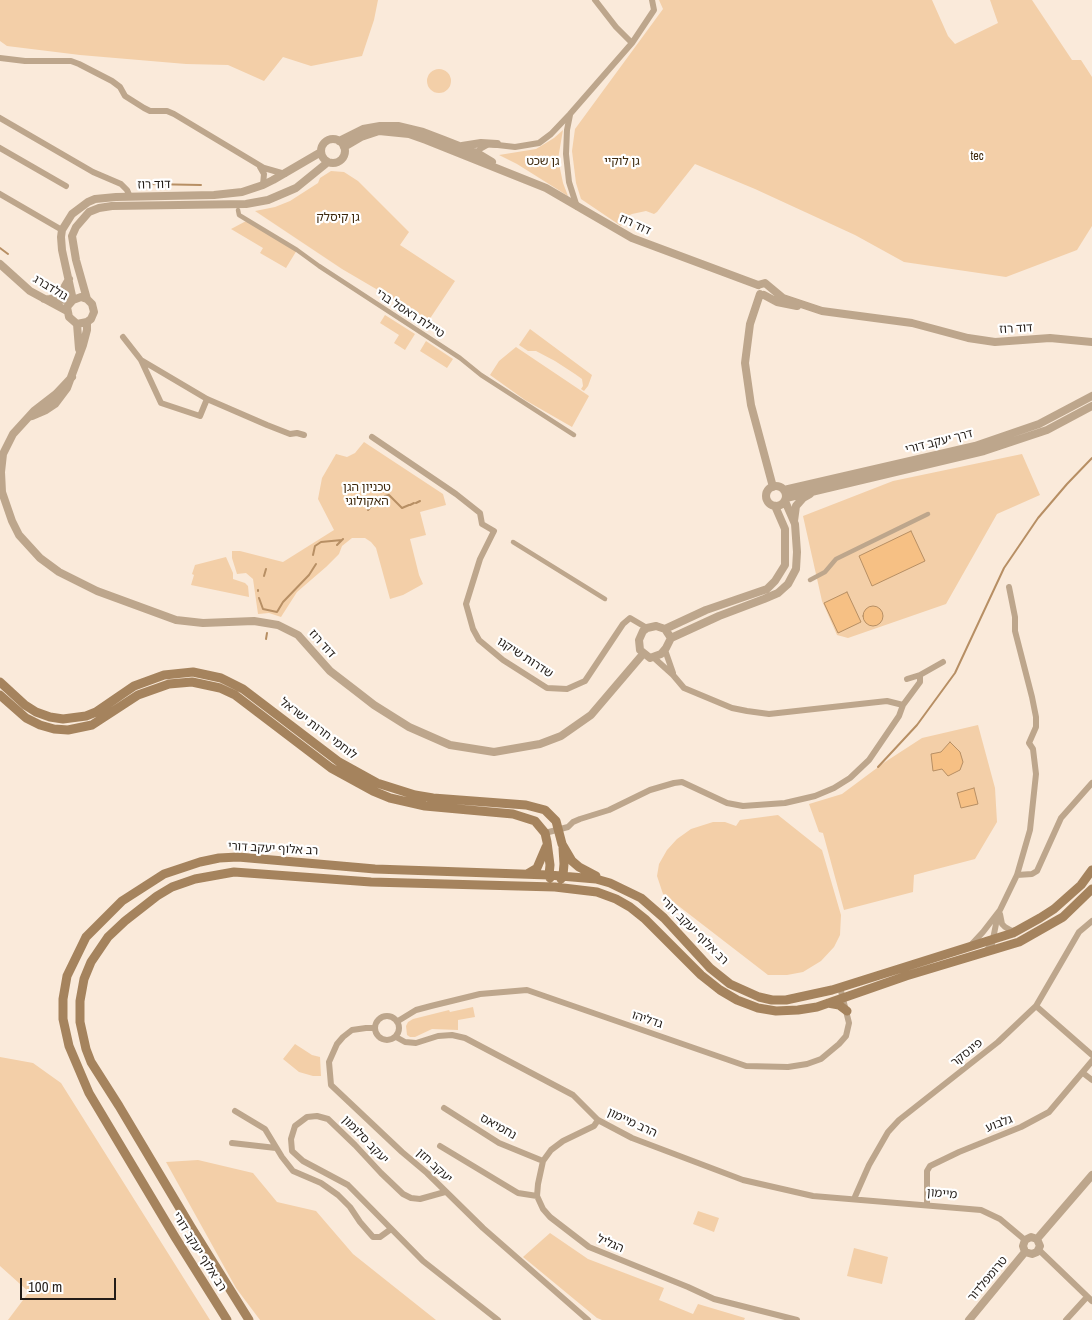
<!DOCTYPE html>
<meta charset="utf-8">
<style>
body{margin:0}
#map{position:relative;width:1092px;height:1320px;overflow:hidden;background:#faeada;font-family:"Archivo Narrow",sans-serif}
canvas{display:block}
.scale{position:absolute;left:20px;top:1278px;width:96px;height:22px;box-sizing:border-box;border:2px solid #231d18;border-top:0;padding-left:6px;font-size:15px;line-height:18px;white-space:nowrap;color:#231d18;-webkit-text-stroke:4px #fff;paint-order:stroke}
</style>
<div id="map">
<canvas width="1092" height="1320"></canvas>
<div class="scale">100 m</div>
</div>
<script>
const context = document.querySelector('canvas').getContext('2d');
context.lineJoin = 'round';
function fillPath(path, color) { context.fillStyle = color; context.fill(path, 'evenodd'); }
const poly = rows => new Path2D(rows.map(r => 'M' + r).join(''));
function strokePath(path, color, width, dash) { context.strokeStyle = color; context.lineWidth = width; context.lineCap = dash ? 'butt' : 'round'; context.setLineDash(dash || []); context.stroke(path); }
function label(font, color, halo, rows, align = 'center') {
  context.font = font + ' "Archivo Narrow","Noto Sans Hebrew",sans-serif'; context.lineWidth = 4.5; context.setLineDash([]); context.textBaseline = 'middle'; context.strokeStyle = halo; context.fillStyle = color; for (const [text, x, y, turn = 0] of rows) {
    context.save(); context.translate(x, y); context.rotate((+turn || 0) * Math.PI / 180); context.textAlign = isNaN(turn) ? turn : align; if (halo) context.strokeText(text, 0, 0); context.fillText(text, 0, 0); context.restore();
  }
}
const green = poly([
 [0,0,378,0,374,20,362,56,311,66,283,57,264,81,228,65,186,64,80,55,7,46,0,41],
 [659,0,932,0,948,36,955,44,998,23,990,0,1032,0,1072,60,1081,60,1092,77,1092,226,1077,250,1006,277,904,262,855,235,755,189,695,164,657,212,654,214,646,211,632,214,628,216,621,226,581,199,576,183,572,151,575,129,663,9],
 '427 81a12 12 0 1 1 24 0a12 12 0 1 1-24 0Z',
 [563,130,558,159,563,183,568,196,517,164,499,155,536,149,554,138],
 [331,171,344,172,358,181,409,232,400,245,455,281,429,320,342,269,255,211,275,207,290,201,318,183,320,178],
 [248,220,297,250,286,268,260,253,263,248,231,229],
 [385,315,415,334,405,350,394,343,399,335,380,323],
 [530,329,592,375,588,386,584,391,581,389,583,386,582,379,575,374,555,361,536,351,528,351,519,345],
 [426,341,453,359,447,368,420,351],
 [516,347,589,396,572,427,525,400,490,375,499,361],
 [364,442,443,494,446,505,420,512,426,535,410,539,419,575,423,584,403,595,390,599,376,548,371,542,365,538,352,538,342,546,339,554,326,567,297,592,281,617,269,613,258,614,253,579,246,573,237,574,232,558,232,551,240,551,283,562,334,530,318,499,322,478,336,454,347,457,355,453],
 [1022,454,1040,495,997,514,946,604,848,638,837,635,822,601,803,516,893,481],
 [226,557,233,573,233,579,245,583,248,586,249,597,191,585,194,575,192,574,195,565],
 [978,725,995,788,997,822,975,859,914,875,913,892,844,910,823,833,819,832,809,804,842,794,885,762,922,738],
 [778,815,822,850,841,915,840,935,834,947,821,961,803,972,787,975,768,975,663,894,657,876,659,864,667,850,677,839,691,829,713,822,725,822,736,826,740,820],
 [473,1007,475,1017,458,1020,458,1030,432,1029,415,1037,410,1037,407,1035,406,1026,408,1022,413,1019,449,1010,450,1012],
 [295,1044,312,1055,320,1057,321,1076,313,1076,299,1072,283,1059],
 [0,1057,33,1063,61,1083,210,1320,8,1320,29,1292,0,1266],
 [198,1160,253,1173,277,1202,316,1211,353,1254,436,1320,260,1320,236,1288,166,1162],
 [698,1211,719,1218,714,1232,693,1224],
 [550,1233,588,1259,664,1288,659,1300,693,1314,698,1304,745,1318,744,1320,602,1320,597,1318,523,1257],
 [854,1248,888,1257,882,1284,847,1276]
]);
const water = poly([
 [911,531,925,561,872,586,859,556,911,531],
 [847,592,861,622,838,633,824,603,847,592],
 '863 616a10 10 0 1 1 20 0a10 10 0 1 1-20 0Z',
 [950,742,960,752,963,762,960,770,948,776,942,769,933,771,931,754,941,752,950,742],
 [974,788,978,804,961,808,957,793,974,788]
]);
const stream = poly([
 [137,181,147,184,201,185],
 [0,248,8,254],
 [385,496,389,495,402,508,409,505],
 [416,503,420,501],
 [410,505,414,503],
 [368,510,377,500],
 [337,545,343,539],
 [313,555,315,546,321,542,342,540],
 [264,576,266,569],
 [258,590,258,591],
 [259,598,263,609,277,612,283,602,309,575,316,564],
 [266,639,267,633],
 [878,767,917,725,955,673,1004,568,1038,518,1067,484,1092,458]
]);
const pedestrian = poly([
 [238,210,239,215,297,250,319,266,460,358,481,375,574,435],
 [513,542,605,599],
 [810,580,825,572,836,559,928,514]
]);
const minor = poly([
 [632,43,654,10,652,0],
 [0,58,25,61,71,61,79,64,112,81,120,87,125,96,144,108,150,111,167,111,174,114,264,168,285,174],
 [570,115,567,130,566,154,569,182,577,207],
 [0,118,93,172,121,184,127,190,130,197],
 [0,148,66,186],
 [475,156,480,149,489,144,515,147,539,143,551,134,570,114,632,43,616,27,595,0],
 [260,167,264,174,263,185],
 [0,194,62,230],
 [123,337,141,360,161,403,200,416,207,399],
 [141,360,207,399,267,425,290,434,297,433,304,435],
 [372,437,456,494,480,513,482,524,494,531,480,559,466,604,473,629,479,640,503,660,547,688,567,689,585,681,623,624,630,618,647,628],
 [665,650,673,673],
 [920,675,943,662],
 [903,705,920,682,920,675,907,679],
 [545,833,568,827,573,822,580,819,609,810,650,790,674,783,682,782,727,803,743,806,785,803,815,796,834,788,850,778,869,760,899,716,903,705,887,701,769,714,747,711,732,708,684,688,673,675,653,657],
 [1017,875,1032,874,1037,871,1061,818,1092,783],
 [1000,914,1002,924,1005,927,1012,931,1017,930],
 [970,946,983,932,1000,910,1017,875,1030,830,1036,774,1033,749,1029,743,1036,727,1036,717,1032,697,1015,631,1015,617,1009,587],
 [986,951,992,944,998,914],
 [1036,1006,1092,1055],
 '375 1028a12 12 0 1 1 24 0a12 12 0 1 1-24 0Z',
 [398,1021,416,1010,431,1006,480,994,527,990,746,1066,788,1067,807,1064,821,1059,839,1044,846,1036,849,1023,840,987],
 [375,1028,366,1028,352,1030,343,1037,337,1044,329,1062,331,1085,402,1152,427,1173,483,1228,588,1320],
 [396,1037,405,1042,416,1043,438,1036,452,1035,465,1038,573,1095,598,1120,632,1138,743,1180,813,1196,981,1210,1000,1219,1025,1240],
 [1083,1073,1092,1080],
 [444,1108,499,1143,543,1161],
 [235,1111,265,1129,282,1157,293,1171,321,1183,338,1195,350,1207,360,1222,373,1237,380,1237,391,1229],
 [232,1143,276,1148],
 [440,1146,518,1193,537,1196,543,1209,550,1217,589,1247,688,1287,714,1299,797,1320],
 [445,1192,420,1199,411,1198,403,1194,381,1173,355,1145,328,1119,317,1116,307,1117,295,1126,291,1139,292,1151,303,1161,348,1185,423,1261,498,1320],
 [537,1196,538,1184,543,1161,551,1150,563,1141,594,1126,598,1120],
 [854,1199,869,1165,888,1132,899,1120,998,1042,1036,1006,1079,932,1092,921],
 [927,1204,927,1171,930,1166,959,1152,1021,1127,1049,1112,1092,1061],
 [1039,1250,1092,1301],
 [1066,1320,1087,1297]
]);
const tertiary = poly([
 '321 151a12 12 0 1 1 24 0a12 12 0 1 1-24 0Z',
 [339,141,363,129,380,126,398,126,423,132,444,140,477,153,492,162],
 [462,146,481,143,497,144],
 [344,147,361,137,379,131,409,134,426,140,546,188,632,238,758,285],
 [0,264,30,291,67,311],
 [758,285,765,283,783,298,822,311,912,323,968,338,995,342,1050,338,1092,342],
 [760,294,750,324,745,363,751,405,773,487],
 [764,295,777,302,797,306],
 [53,297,61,293,69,279],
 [44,299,73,300,81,297,87,299,92,304,94,312,91,319,87,322,77,324,69,317,67,307,73,300],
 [87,299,76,260,72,236,76,227,89,212,99,208,112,206,246,204,268,200,296,188,328,162],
 [73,300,62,250,61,237,62,230,72,214,88,202,95,199,116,197,214,195,242,192,263,185,273,180,321,152],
 [77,324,79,349],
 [72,377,56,394,34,411,13,434,3,454,1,472,2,492,12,521,19,535,40,558,59,572,97,591,176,620,203,623,254,621,278,625,298,635,330,671,356,691,374,705,409,727,450,745,494,752,540,744,561,736,591,715,643,654],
 [32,416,46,410,55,404,67,388,83,345,87,330,87,322],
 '766 496a10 10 0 1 1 20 0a10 10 0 1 1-20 0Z',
 [784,490,975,446,1039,424,1092,396],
 [786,498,984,451,1047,430,1092,406],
 [794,521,796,506,803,498,810,494],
 [656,626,665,629,671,638,666,648,661,654,650,658,640,650,639,640,643,631,647,628,656,626],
 [665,629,706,610,767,589,775,581,785,565,785,529,775,506],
 [671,638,719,616,764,599,778,593,788,584,796,569,797,552,795,524,785,501],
 [1037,1239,1092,1175],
 [1025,1252,1032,1254,1037,1252,1040,1246,1037,1239],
 [1025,1252,1023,1246,1025,1240,1031,1237,1037,1239],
 [969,1320,1025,1252]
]);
const secondary = poly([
 [0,682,25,705,36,712,50,717,63,719,86,716,96,712,134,686,164,675,193,672,221,678,243,689,339,762,377,783,415,795,433,798,526,805,545,810,556,821,562,844,572,861,579,867,596,876],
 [0,695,26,718,40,725,54,729,68,730,92,725,138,695,169,684,192,682,220,688,235,695,331,768,373,791,390,798,425,806,513,814,535,821,545,833,547,842,550,865,549,875,550,878],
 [527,874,537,868,546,847],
 [561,879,563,875,564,864,563,848],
 [828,1003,839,1005,847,1011],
 [227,1320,175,1237,89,1093,69,1046,63,1019,63,999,67,976,86,937,122,901,164,874,200,862,219,858,238,857,375,869,549,875,596,879,610,883,641,898,664,918,710,968,730,984,759,997,772,1000,786,1000,832,990,1013,933,1040,918,1054,909,1081,885,1092,870],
 [249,1320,191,1227,119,1106,91,1062,86,1049,80,1022,80,1001,84,979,91,962,108,937,125,921,157,896,172,887,195,879,234,872,371,882,555,887,597,892,616,899,630,907,645,919,701,975,720,990,737,1000,758,1008,776,1011,798,1010,817,1007,906,976,1019,942,1063,917,1092,889]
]);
const parkNames = [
 ["tec",977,157],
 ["גן שכט",543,162],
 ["גן לוקיי",622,162],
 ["גן קיסלק",338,218],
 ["טכניון הגן",367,488],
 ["האקולוגי",367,502]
];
const streetNames = [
 ["דוד רוז",154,185,-1],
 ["דוד רוז",635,225,25],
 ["גולדברג",50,288,31],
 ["טיילת ראסל ברי",410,314,33],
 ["דוד רוז",1016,329,-3],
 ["דרך יעקב דורי",939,442,-14],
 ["דוד רוז",322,644,48],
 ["שדרות שיקגו",525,658,33],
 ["לוחמי חרות ישראל",318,729,37],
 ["רב אלוף יעקב דורי",273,849,3],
 ["רב אלוף יעקב דורי",694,931,45],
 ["גדליהו",647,1020,19],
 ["פינסקר",967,1053,-39],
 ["הרב מיימון",632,1123,25],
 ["גלבוע",999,1124,-21],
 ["נחמיאס",498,1127,29],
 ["יעקב סלומון",365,1140,46],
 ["יעקב חזן",434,1166,43],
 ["מיימון",942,1194,5],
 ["הגליל",610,1244,23],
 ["רב אלוף יעקב דורי",199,1252,58],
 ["טרומפלדור",988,1279,-50]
];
fillPath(green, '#f3cfa8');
fillPath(water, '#f6c084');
strokePath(water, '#b78f64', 1);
strokePath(stream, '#b78f64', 2);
strokePath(pedestrian, '#bda68c', 4.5);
strokePath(minor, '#bda68c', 6);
strokePath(tertiary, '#bda68c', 8);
strokePath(secondary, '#a5835d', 9);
label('12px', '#3d280c', '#fff', parkNames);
label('12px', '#231d18', '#fff', streetNames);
</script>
